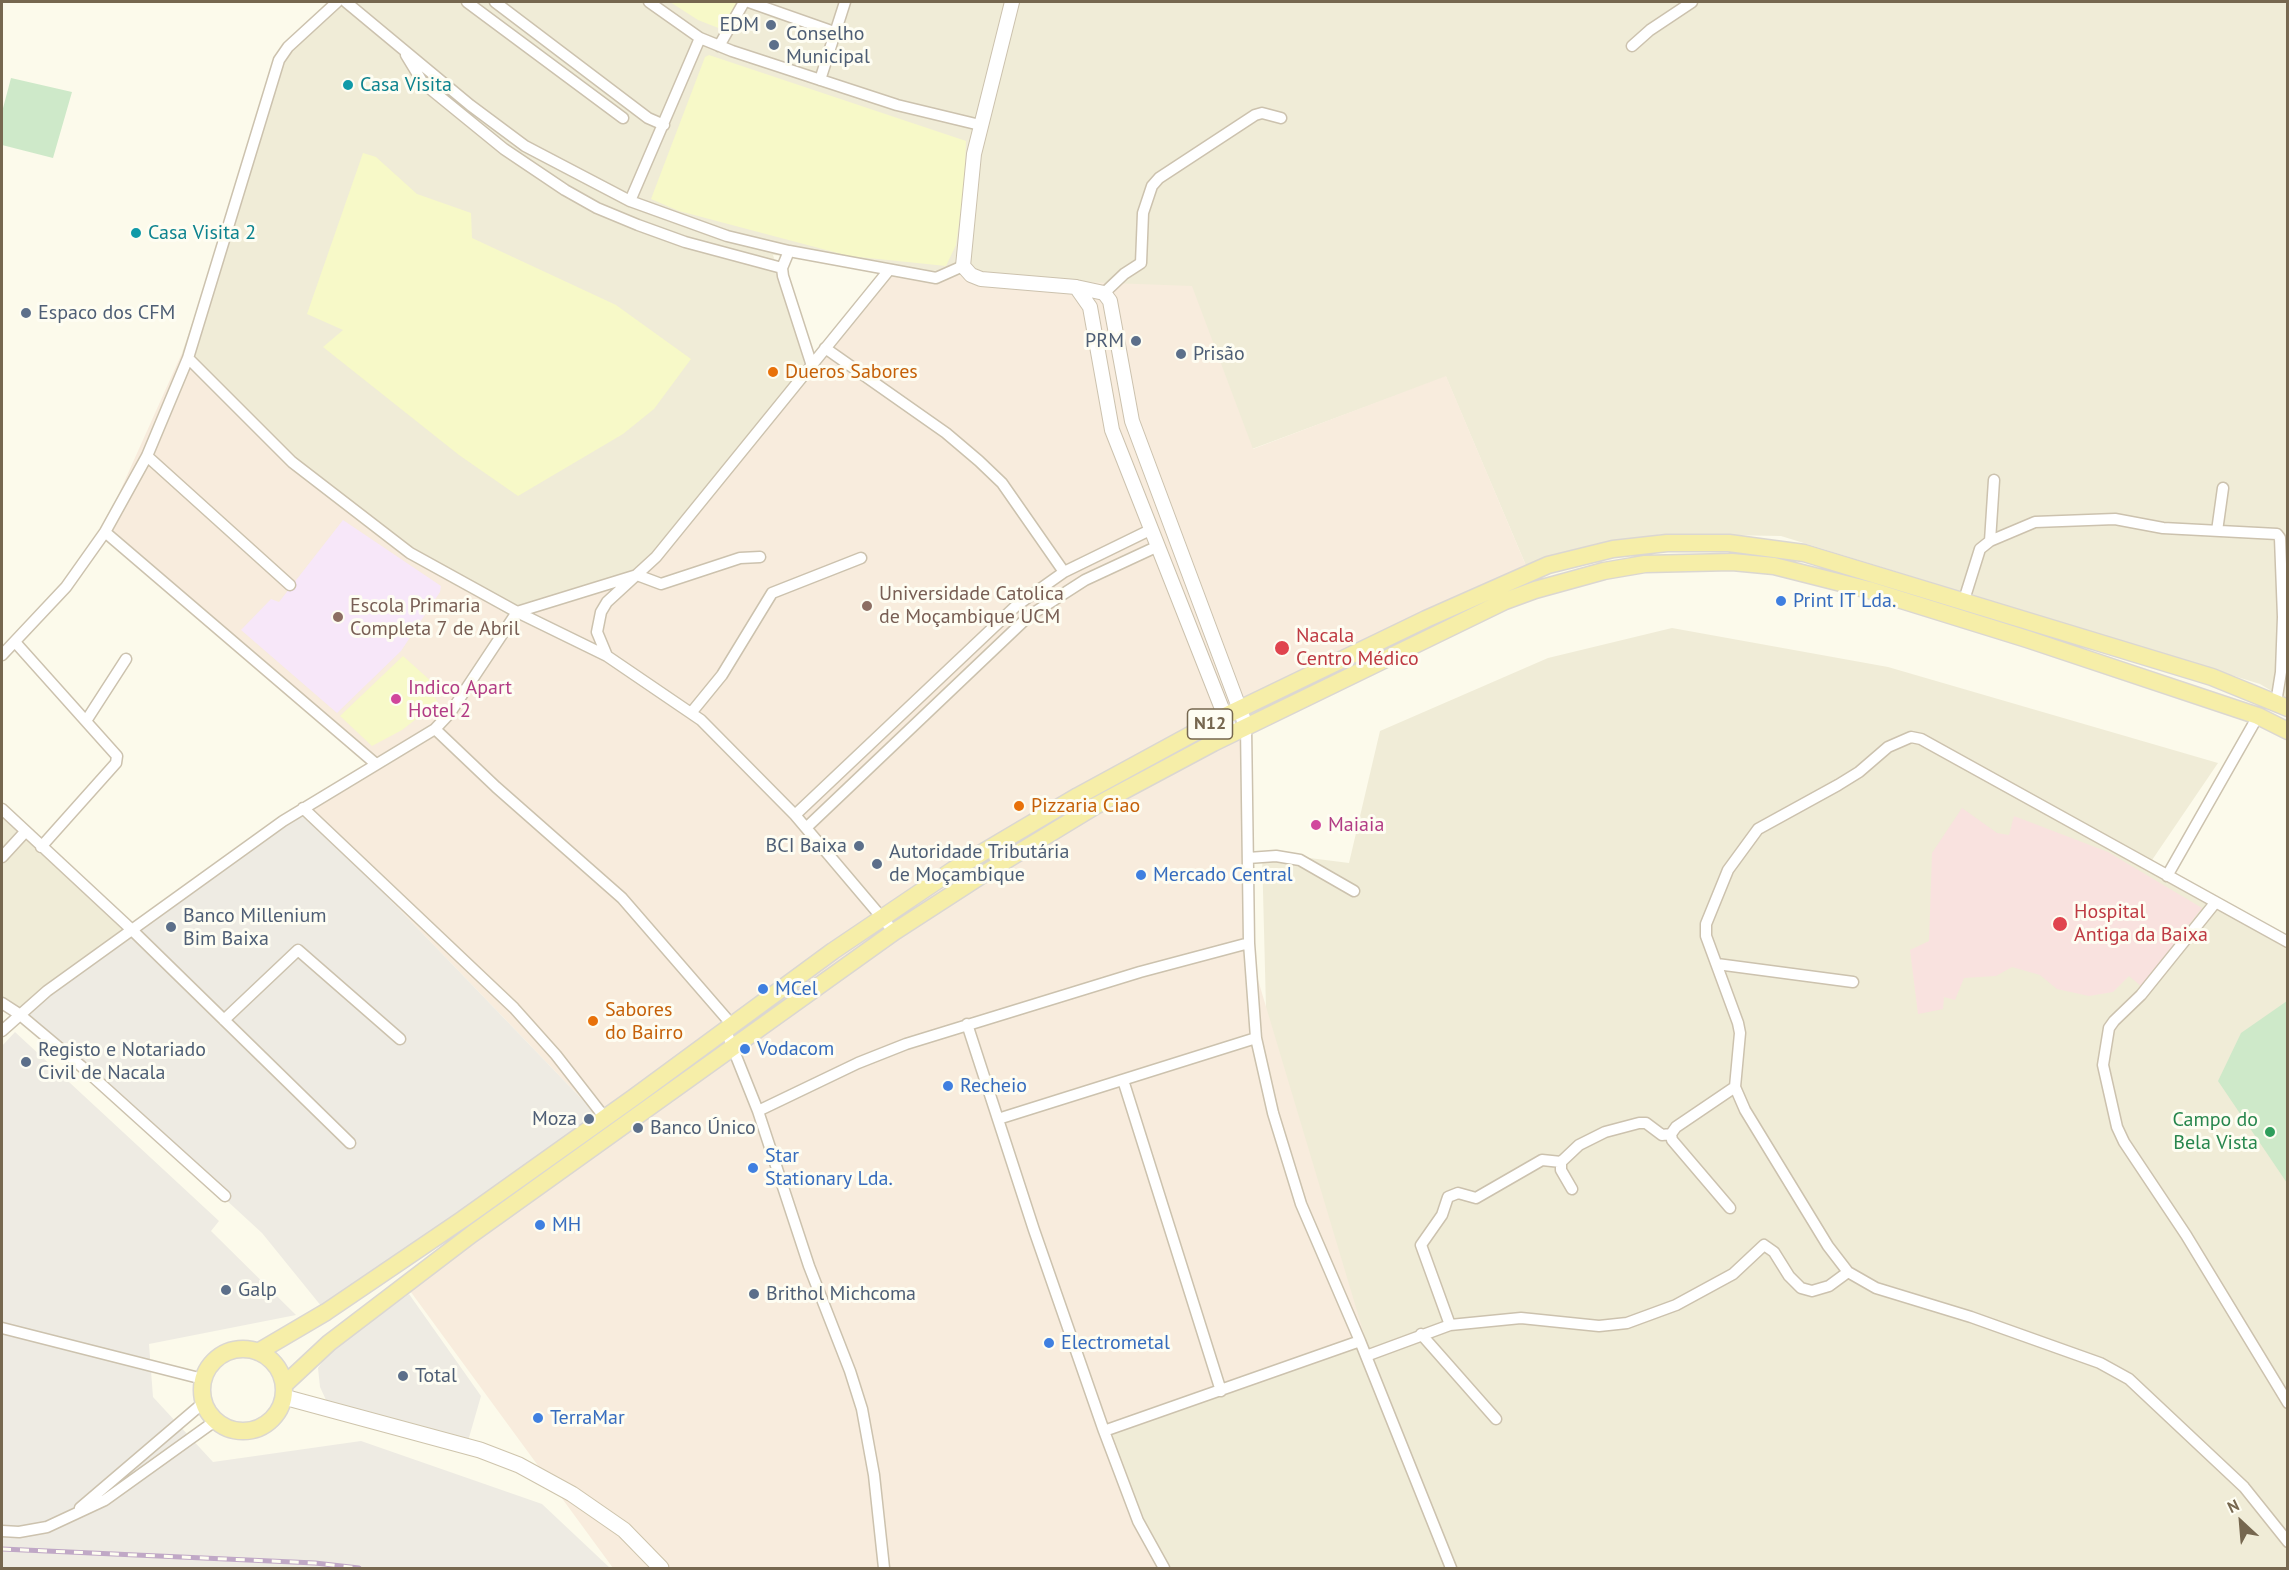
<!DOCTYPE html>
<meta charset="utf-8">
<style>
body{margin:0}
#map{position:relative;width:2289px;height:1570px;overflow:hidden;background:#fcfaeb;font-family:"PT Sans",sans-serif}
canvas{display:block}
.frame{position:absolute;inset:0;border:3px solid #76674f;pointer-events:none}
.north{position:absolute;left:2211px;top:1492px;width:60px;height:60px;-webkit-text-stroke:4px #fefdf2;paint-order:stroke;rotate:334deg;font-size:16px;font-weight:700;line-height:24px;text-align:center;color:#76674f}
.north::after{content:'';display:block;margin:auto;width:21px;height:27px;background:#76674f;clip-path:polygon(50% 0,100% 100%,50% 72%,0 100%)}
</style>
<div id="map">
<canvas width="2289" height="1570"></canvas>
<div class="frame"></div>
<div class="north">N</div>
</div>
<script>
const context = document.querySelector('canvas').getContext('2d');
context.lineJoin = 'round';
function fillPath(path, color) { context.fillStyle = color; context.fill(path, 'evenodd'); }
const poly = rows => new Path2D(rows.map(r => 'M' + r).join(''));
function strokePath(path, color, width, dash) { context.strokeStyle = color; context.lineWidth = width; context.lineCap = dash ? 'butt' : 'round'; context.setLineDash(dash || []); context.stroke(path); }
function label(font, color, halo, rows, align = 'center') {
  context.font = font + ' "PT Sans",sans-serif'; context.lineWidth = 6; context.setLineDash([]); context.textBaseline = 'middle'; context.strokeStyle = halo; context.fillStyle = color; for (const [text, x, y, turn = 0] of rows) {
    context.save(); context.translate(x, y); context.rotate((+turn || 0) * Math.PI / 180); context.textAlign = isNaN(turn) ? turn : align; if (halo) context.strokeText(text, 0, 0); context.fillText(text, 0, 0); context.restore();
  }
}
const residential = poly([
 [341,2,2287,2,2287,700,2260,684,1781,536,1661,534,1527,568,1446,377,1252,449,975,278,887,264,773,255,810,368,637,578,514,620,289,463,182,353,281,62],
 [1672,628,1888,667,2218,763,2148,866,2287,944,2287,1568,1157,1568,1104,1431,1268,1087,1262,852,1349,863,1380,731,1548,658],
 [2,813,129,928,24,1014,2,997]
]);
const commercial = poly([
 [887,264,975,278,1192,286,1253,449,1446,376,1527,568,1243,702,1253,767,1247,943,1366,1341,1104,1431,1157,1568,613,1568,405,1284,613,1135,602,1120,305,811,373,766,103,529,182,353,289,463,514,620,639,577]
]);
const industrial = poly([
 [305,811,602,1120,326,1312,262,1233,24,1014],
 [15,1032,219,1221,211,1231,296,1315,149,1344,153,1397,213,1462,361,1441,542,1504,610,1568,2,1568,2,1046],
 [409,1294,481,1396,468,1441,343,1409,326,1400,320,1387,318,1368,328,1353]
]);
const education = poly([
 [343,520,441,586,440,592,401,651,337,713,241,630,271,599,279,602]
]);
const medical = poly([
 [1962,808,1997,833,2009,835,2014,816,2108,852,2202,908,2141,986,2129,976,2113,992,2089,996,2057,989,2040,975,2012,967,1996,976,1964,978,1955,1000,1944,997,1943,1009,1918,1014,1910,950,1929,941,1932,853]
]);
const green = poly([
 [11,78,72,92,53,158,2,145,2,112],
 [2287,1001,2287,1183,2218,1081,2241,1033]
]);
const sand = poly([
 [670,2,741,2,721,29,698,20],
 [709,55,966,141,964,187,956,245,946,266,849,256,679,211,651,199,705,57],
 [363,153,376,157,417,194,471,213,472,238,616,305,691,359,654,409,623,434,518,496,459,455,323,347,343,330,307,314],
 [403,656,432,682,429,690,438,702,402,730,372,746,340,716]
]);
const minor = poly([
 [346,2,470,105,525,146,630,201,727,236,789,251,936,278,963,266],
 [467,2,623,118],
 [495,2,648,118,664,125],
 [649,2,700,38,732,51,897,105,980,125],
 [749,2,834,32],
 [719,46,744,2],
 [1632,46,1650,30,1692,2],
 [406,55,423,83,504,149,565,190,597,208,638,225,685,242,782,268],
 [820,80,845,2],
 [630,201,700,38],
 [789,251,782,268,783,276,812,366],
 [1104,293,1124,274,1141,263,1143,213,1152,186,1159,178,1255,115,1262,113,1281,118],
 [825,348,946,433,979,461,1002,483,1064,572],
 [188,358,292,462,410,553,517,612,607,656,701,720,795,815,894,932],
 [147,456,290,585],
 [2217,531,2223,488],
 [105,532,376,764],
 [1990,541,1994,480],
 [1964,600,1980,549,1990,541,2035,522,2115,519,2163,528,2277,534,2280,538,2283,617,2281,672,2276,703],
 [15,642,117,756,116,763,41,847],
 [2,655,66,587,105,532,147,456,188,358,279,60,288,47,337,2],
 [607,656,597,632,601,612,607,602,656,557,889,270],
 [691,713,722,675,772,593,861,558],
 [86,721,126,659],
 [1246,726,1249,943,1256,1038,1273,1113,1301,1204,1360,1341,1451,1568],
 [435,729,496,787,622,898,733,1026],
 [303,808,514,1008,556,1055,605,1118],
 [2,809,131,929,350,1143],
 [795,815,1016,606,1064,572,1150,530],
 [806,828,1029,616,1085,580,1156,547],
 [2,857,25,832],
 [1248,858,1276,856,1300,860,1354,891],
 [2167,876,2258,716],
 [2215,903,2141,995,2114,1021,2109,1028,2103,1065,2117,1127,2124,1142,2186,1235,2288,1403],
 [2288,942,1921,739,1911,737,1888,747,1859,772,1838,785,1758,829,1728,870,1706,924,1706,936,1738,1023,1740,1033,1735,1087,1745,1110,1828,1246,1848,1272,1876,1288,1971,1317,2100,1363,2129,1379,2244,1487,2288,1542],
 [1717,964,1853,982],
 [2,1003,19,1014,81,1066,225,1196],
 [224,1020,298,950,400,1039],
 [967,1024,1034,1230,1104,1431,1138,1521,1164,1568],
 [2,1031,47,991,283,821,435,729,450,713,517,612,637,575,661,584,740,558,760,557],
 [726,1031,758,1111,809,1266,850,1371,862,1409,874,1475,884,1568],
 [1123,1080,1221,1391],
 [758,1111,858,1063,906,1044,1140,972,1249,943],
 [998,1119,1256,1038],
 [1572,1189,1561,1170,1561,1162,1579,1145,1605,1132,1639,1123,1646,1123,1662,1135,1671,1134],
 [1730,1208,1672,1140,1671,1134,1676,1127,1735,1087],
 [1450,1325,1421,1245,1442,1215,1448,1197,1458,1193,1476,1198,1542,1160,1561,1162],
 [2,1328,203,1379],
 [1421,1334,1496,1419],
 [1366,1356,1450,1325,1521,1318,1599,1326,1627,1323,1676,1305,1733,1274,1764,1245,1774,1252,1789,1276,1801,1288,1812,1291,1829,1286,1848,1272],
 [1104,1431,1360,1341],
 [80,1508,203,1403],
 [2,1531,19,1532,47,1527,105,1500,215,1421]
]);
const tertiary = poly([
 [1012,2,974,154,963,266,971,275,981,279,1076,287,1104,293,1110,301,1132,421,1246,726],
 [1076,287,1090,307,1112,430,1228,724]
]);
const secondary = poly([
 [284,1397,480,1450,519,1465,572,1494,624,1530,661,1568]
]);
const primary = poly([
 '202 1390a41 41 0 1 1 82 0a41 41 0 1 1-82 0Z',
 [258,1352,326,1312,463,1219,633,1098,833,951,953,870,1078,796,1225,716,1426,619,1548,565,1613,549,1667,543,1729,543,1804,553,2212,677,2288,708],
 [284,1385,329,1343,472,1234,894,932,982,875,1097,805,1213,743,1505,601,1535,590,1604,571,1645,564,1732,562,1774,566,1869,590,2027,639,2258,716,2288,731]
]);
const rail = poly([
 [2,1549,315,1563,359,1568]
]);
const markers = [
 [771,25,6,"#5c6f8a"],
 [774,45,6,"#5c6f8a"],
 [348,85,6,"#0f9aa8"],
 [136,233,6,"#0f9aa8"],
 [26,313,6,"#5c6f8a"],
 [1136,341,6,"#5c6f8a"],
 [1181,354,6,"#5c6f8a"],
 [773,372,6,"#e8710a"],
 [1781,601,6,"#3f7fe0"],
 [867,606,6,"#8d6e63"],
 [338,617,6,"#8d6e63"],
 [1282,648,8,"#e0444e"],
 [396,699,6,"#d1479c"],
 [1019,806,6,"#e8710a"],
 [1316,825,6,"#d1479c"],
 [859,846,6,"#5c6f8a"],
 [877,864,6,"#5c6f8a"],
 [1141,875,6,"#3f7fe0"],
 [2060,924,8,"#e0444e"],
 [171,927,6,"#5c6f8a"],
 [763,989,6,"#3f7fe0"],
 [593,1021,6,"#e8710a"],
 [745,1049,6,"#3f7fe0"],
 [26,1062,6,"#5c6f8a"],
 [948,1086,6,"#3f7fe0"],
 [589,1119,6,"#5c6f8a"],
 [638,1128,6,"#5c6f8a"],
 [2270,1132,6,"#2e9e5b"],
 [753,1168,6,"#3f7fe0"],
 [540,1225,6,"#3f7fe0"],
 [226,1290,6,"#5c6f8a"],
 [754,1294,6,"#5c6f8a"],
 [1049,1343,6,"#3f7fe0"],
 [403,1376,6,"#5c6f8a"],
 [538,1418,6,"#3f7fe0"]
];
const shields = [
 [1210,724,45]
];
const shieldNames = [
 ["N12",1210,724]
];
const serviceNames = [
 ["EDM",759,25,"right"],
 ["Conselho",786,34],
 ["Municipal",786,57],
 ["Espaco dos CFM",38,313],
 ["PRM",1124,341,"right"],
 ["Prisão",1193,354],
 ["BCI Baixa",847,846,"right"],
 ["Autoridade Tributária",889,852],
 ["de Moçambique",889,875],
 ["Banco Millenium",183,916],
 ["Bim Baixa",183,939],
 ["Registo e Notariado",38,1050],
 ["Civil de Nacala",38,1073],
 ["Moza",577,1119,"right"],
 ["Banco Único",650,1128],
 ["Galp",238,1290],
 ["Brithol Michcoma",766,1294],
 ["Total",415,1376]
];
const cultureNames = [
 ["Casa Visita",360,85],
 ["Casa Visita 2",148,233]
];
const foodNames = [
 ["Dueros Sabores",785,372],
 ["Pizzaria Ciao",1031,806],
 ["Sabores",605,1010],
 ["do Bairro",605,1033]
];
const educationNames = [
 ["Universidade Catolica",879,594],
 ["de Moçambique UCM",879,617],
 ["Escola Primaria",350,606],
 ["Completa 7 de Abril",350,629]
];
const shopNames = [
 ["Print IT Lda.",1793,601],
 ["Mercado Central",1153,875],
 ["MCel",775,989],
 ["Vodacom",757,1049],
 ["Recheio",960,1086],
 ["Star",765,1156],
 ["Stationary Lda.",765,1179],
 ["MH",552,1225],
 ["Electrometal",1061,1343],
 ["TerraMar",550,1418]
];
const healthNames = [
 ["Nacala",1296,636],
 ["Centro Médico",1296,659],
 ["Hospital",2074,912],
 ["Antiga da Baixa",2074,935]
];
const hotelNames = [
 ["Indico Apart",408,688],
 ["Hotel 2",408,711],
 ["Maiaia",1328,825]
];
const leisureNames = [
 ["Campo do",2258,1120],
 ["Bela Vista",2258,1143]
];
fillPath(residential, '#f0ecd7');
fillPath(commercial, '#f8ecdd');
fillPath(industrial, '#eeebe3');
fillPath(education, '#f7e7f9');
fillPath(medical, '#f9e2df');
fillPath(green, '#cee9c9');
fillPath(sand, '#f7f9c8');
strokePath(minor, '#ccc2ae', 13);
strokePath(tertiary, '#ccc2ae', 16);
strokePath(secondary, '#cec4ac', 17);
strokePath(primary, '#dbd7d1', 19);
strokePath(minor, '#fff', 10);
strokePath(tertiary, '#fff', 14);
strokePath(secondary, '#fff', 15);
strokePath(primary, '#f6eea8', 16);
strokePath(rail, '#c0a8c6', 5);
strokePath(rail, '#fefdf2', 3, [9]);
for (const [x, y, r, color] of markers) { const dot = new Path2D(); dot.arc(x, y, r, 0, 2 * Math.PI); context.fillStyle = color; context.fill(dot); strokePath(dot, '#fefdf2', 2); }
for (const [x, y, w] of shields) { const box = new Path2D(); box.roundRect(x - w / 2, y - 15, w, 30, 4.5); context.fillStyle = '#fefdf2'; context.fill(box); strokePath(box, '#76674f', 1.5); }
label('bold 18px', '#76674f', null, shieldNames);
label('20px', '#4e5e75', '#fefdf2', serviceNames, 'left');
label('20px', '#0d838f', '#fefdf2', cultureNames, 'left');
label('20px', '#c56008', '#fefdf2', foodNames, 'left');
label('20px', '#785e54', '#fefdf2', educationNames, 'left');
label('20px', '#366cbe', '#fefdf2', shopNames, 'left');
label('20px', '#be3a42', '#fefdf2', healthNames, 'left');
label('20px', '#b23c85', '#fefdf2', hotelNames, 'left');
label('20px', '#27864d', '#fefdf2', leisureNames, 'right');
</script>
